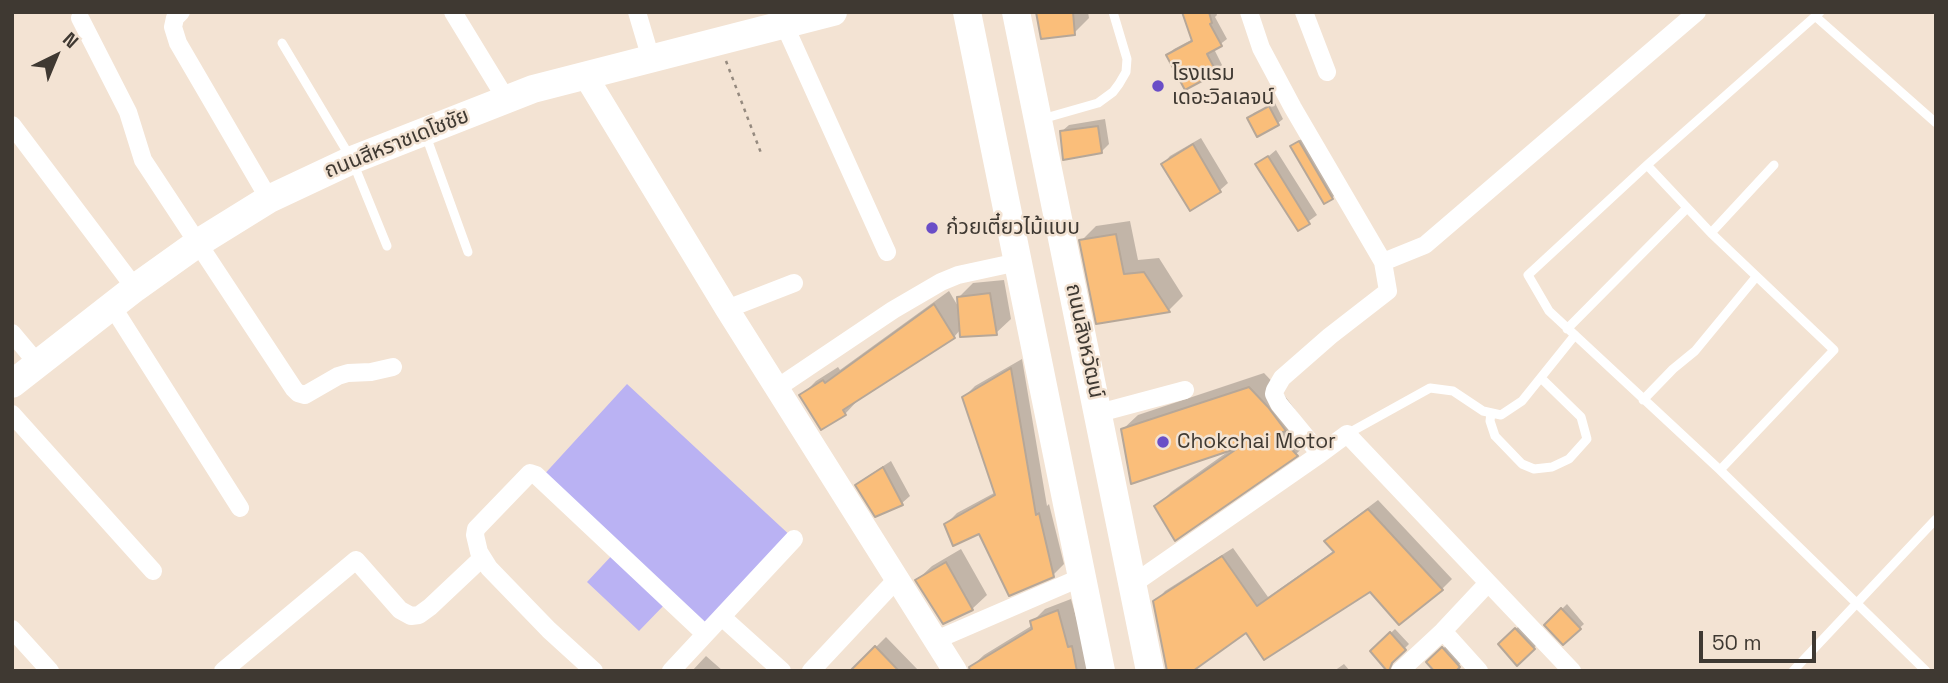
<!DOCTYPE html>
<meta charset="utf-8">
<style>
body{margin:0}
#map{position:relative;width:1948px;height:683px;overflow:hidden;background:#f3e3d3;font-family:"Space Grotesk",sans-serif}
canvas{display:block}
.frame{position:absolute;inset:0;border:14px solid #3f3932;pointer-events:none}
.north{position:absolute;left:21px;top:21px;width:70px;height:70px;-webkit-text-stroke:5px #f3e3d3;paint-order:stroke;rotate:43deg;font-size:19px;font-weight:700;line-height:28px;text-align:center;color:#3f3932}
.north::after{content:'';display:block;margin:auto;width:24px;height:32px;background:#3f3932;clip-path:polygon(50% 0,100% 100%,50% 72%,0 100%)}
.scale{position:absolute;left:1699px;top:631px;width:117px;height:32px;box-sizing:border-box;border:4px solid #3f3932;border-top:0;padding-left:9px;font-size:21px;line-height:24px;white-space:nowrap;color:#3f3932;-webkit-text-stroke:5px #f3e3d3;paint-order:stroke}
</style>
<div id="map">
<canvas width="1948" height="683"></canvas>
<div class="frame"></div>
<div class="north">N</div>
<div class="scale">50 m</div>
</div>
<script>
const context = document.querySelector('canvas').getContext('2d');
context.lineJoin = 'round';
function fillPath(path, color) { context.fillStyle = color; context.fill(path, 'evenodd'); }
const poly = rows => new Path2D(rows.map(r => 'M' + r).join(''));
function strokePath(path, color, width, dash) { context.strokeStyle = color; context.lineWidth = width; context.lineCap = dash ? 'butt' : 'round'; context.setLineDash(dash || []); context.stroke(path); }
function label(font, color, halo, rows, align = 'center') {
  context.font = font + ' "Space Grotesk","Noto Sans Thai",sans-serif'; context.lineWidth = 5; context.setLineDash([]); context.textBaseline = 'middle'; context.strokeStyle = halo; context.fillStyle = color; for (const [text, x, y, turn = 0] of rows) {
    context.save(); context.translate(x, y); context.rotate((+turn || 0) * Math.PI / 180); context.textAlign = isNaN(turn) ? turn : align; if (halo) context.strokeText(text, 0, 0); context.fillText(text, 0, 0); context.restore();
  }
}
const green = poly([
 [627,384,794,539,705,634,669,600,639,631,587,582,616,551,540,479]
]);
const shadow = poly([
 [1038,12,1088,12,1089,18,1074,33],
 [1184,12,1216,12,1217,15,1215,17,1227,39,1214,49,1222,65,1216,71,1185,87,1168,55,1174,49,1193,39],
 [1275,103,1283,119,1278,123,1258,134,1249,118,1254,113],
 [1105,119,1109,144,1102,151,1061,132,1069,125],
 [1304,137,1337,193,1332,198,1292,146],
 [1201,138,1228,183,1220,190,1190,209,1163,164,1170,156],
 [1276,150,1317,215,1298,229,1258,165],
 [1130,221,1138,260,1159,258,1183,296,1169,310,1098,322,1081,241,1096,226],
 [1004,280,1011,319,996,333,961,329,954,337,859,399,845,414,801,396,816,381,838,367,840,370,949,291,959,308,958,298,973,283],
 [1022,359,1047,506,1049,504,1064,564,1053,575,980,532,946,524,957,513,996,492,964,397,975,386],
 [1264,373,1282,392,1299,415,1311,440,1296,454,1156,507,1171,492,1233,448,1123,429,1138,415],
 [891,461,910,496,902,503,876,514,858,485,865,478],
 [1378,500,1452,579,1442,589,1370,590,1247,630,1155,602,1165,591,1233,548,1268,597,1335,550,1327,541,1337,531],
 [961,549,987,595,972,609,917,580,932,566],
 [1071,599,1091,671,973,671,971,667,984,655,1033,625,1032,622,1045,609],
 [1567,604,1584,624,1563,643,1546,625],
 [1521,624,1539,643,1517,664,1501,644],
 [1395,629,1409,644,1396,657,1392,666,1388,670,1372,651],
 [886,637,919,671,852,671],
 [1448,644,1463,661,1458,666,1462,671,1436,671,1429,662],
 [706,656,723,671,692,671],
 [1344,664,1350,671,1334,671]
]);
const building = poly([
 [1036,12,1073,12,1075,35,1041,39,1036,12],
 [1182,12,1209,12,1212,23,1210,24,1222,46,1207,54,1217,73,1185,90,1166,55,1192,41,1182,12],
 [1269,106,1279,125,1257,137,1247,118,1269,106],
 [1098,126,1102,153,1063,160,1060,131,1098,126],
 [1299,141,1333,199,1324,204,1290,146,1299,141],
 [1193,144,1221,192,1190,211,1161,164,1193,144],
 [1268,156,1310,224,1298,231,1255,164,1268,156],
 [1116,234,1124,274,1144,272,1170,312,1096,324,1079,240,1116,234],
 [990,293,997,335,960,337,957,297,990,293],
 [934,304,955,338,843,410,846,415,821,430,799,395,823,380,825,383,934,304],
 [1011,368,1036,515,1039,513,1054,577,1009,596,979,534,953,546,944,524,995,495,962,397,1011,368],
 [1249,387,1268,407,1286,431,1277,434,1298,456,1175,541,1154,506,1238,448,1131,484,1121,429,1249,387],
 [883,467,903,505,875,517,855,485,883,467],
 [1368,509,1443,590,1399,625,1370,592,1264,660,1246,633,1193,671,1167,671,1153,601,1222,556,1257,606,1334,552,1324,541,1368,509],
 [946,562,973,610,943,624,915,580,946,562],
 [1561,608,1581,629,1563,645,1544,625,1561,608],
 [1058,610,1068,647,1072,646,1077,671,970,671,969,667,1032,629,1030,621,1058,610],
 [1515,628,1535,649,1517,666,1498,644,1515,628],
 [1390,632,1406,650,1392,663,1389,671,1387,671,1370,651,1390,632],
 [875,646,899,671,850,671,875,646],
 [1442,647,1460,667,1456,671,1434,671,1426,662,1442,647]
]);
const path = poly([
 [726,61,761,153]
]);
const lane = poly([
 [1820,12,1647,165,1528,275,1549,311,1720,470,1926,671],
 [1815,16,1936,123],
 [282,43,352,160,387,246],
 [1042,119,1098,103,1113,92,1119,84,1126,72,1127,59,1113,12],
 [426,136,468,252],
 [1647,165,1711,233,1834,350,1720,470],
 [1711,233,1774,165],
 [1567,329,1687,208],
 [1643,400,1673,369,1695,351,1756,277],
 [1491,413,1490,421,1495,436,1522,464,1534,469,1552,467,1569,459,1587,439,1581,417,1541,378],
 [1347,434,1430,388,1453,391,1483,411,1501,415,1522,401,1575,335],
 [1793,671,1936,519]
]);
const street = poly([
 [181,12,175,18,173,27,178,43,269,199],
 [453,12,506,99],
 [637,12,651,59],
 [1304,12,1327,72],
 [80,18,128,112,143,160,294,389,298,393,305,395,338,376,348,373,371,372,393,367],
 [784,24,887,252],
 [12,125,135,288],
 [1383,262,1425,245,1697,12],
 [112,306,240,508],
 [727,309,794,283],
 [12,333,38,364],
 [777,388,893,310,941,282,958,275,1018,262],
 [1099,413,1185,390],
 [12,414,153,571],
 [1320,454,1347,434,1572,671],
 [1133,584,1320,454,1279,404,1274,394,1275,390,1282,378,1330,336,1388,291,1383,262,1293,108,1261,48,1249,12],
 [722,617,782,671],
 [12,629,50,671],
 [1443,631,1479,671],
 [936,640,1082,577],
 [223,671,356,560,400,610,411,616,419,615,430,607,482,558],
 [594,671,549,630,489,568,479,552,475,535,476,529,530,473,536,475,705,634],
 [671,671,794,539],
 [811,671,897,579],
 [1400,671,1443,631,1488,583]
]);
const secondary = poly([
 [585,75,727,309,955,671]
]);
const primary = poly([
 [967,12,1101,671],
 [1016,12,1150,671],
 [12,384,135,288,198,243,269,199,352,160,533,89,833,12]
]);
const markers = [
 [1158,86,7,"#6a4ec7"],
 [932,228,7,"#6a4ec7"],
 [1163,442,7,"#6a4ec7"]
];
const poiNames = [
 ["โรงแรม",1172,74],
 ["เดอะวิลเลจน์",1172,98],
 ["ก๋วยเตี๋ยวไม้แบบ",946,228],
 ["Chokchai Motor",1177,442]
];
const streetNames = [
 ["ถนนสีหราชเดโชชัย",397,144,-22],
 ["ถนนสิงหวัฒน์",1084,341,78]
];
fillPath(green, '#bab2f3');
fillPath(shadow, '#0003');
fillPath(building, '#fabe7a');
strokePath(building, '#b6a798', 2);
strokePath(path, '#958a7f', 2.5, [3.5, 5]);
strokePath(lane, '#fff', 9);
strokePath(street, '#fff', 18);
strokePath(secondary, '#fff', 24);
strokePath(primary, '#fff', 28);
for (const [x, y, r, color] of markers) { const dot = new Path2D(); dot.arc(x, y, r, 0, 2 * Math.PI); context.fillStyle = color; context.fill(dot); strokePath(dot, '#f3e3d3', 2.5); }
label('21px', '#3f3932', '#f3e3d3', poiNames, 'left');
label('21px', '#3f3932', '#f3e3d3', streetNames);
</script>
